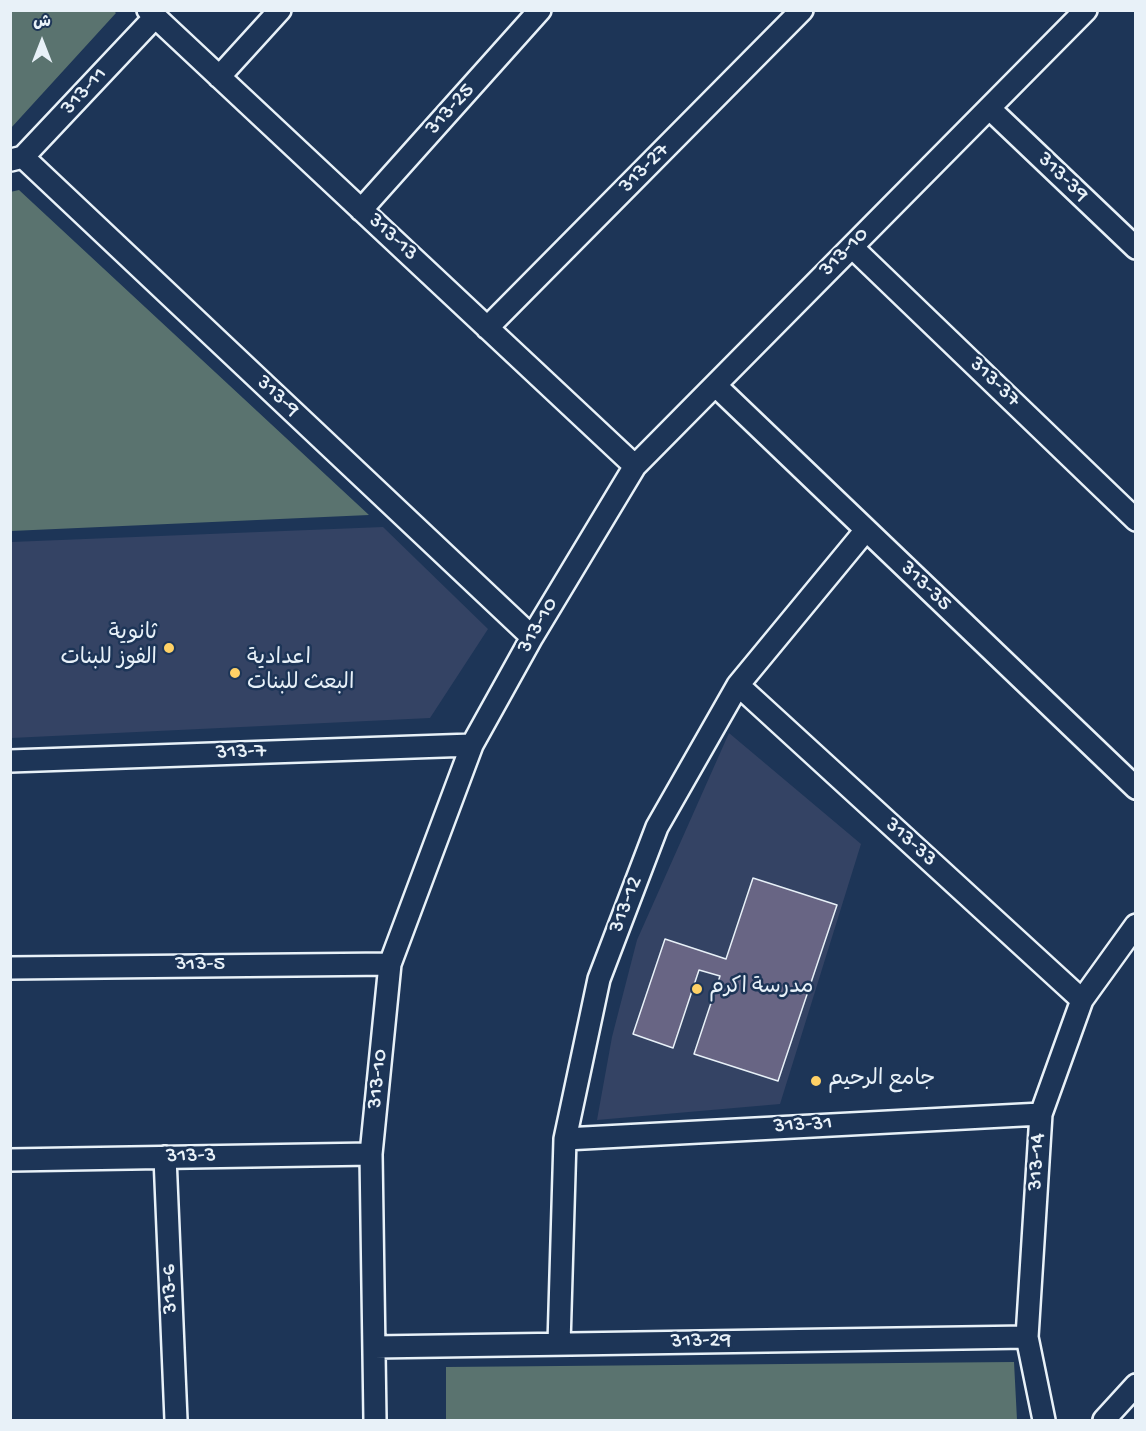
<!DOCTYPE html>
<meta charset="utf-8">
<style>
body{margin:0}
#map{position:relative;width:1146px;height:1431px;overflow:hidden;background:#1d3557;font-family:"Gochi Hand","Playpen Sans Arabic",sans-serif}
canvas{display:block}
.frame{position:absolute;inset:0;border:12px solid #e8f1f8;pointer-events:none}
.north{position:absolute;left:12px;top:12px;width:60px;height:60px;-webkit-text-stroke:4px #1d3557;paint-order:stroke;rotate:0deg;font-size:16px;font-weight:700;line-height:24px;text-align:center;color:#e8f1f8}
.north::after{content:'';display:block;margin:auto;width:21px;height:27px;background:#e8f1f8;clip-path:polygon(50% 0,100% 100%,50% 72%,0 100%)}
</style>
<div id="map">
<canvas width="1146" height="1431"></canvas>
<div class="frame"></div>
<div class="north">ش</div>
</div>
<script>
const context = document.querySelector('canvas').getContext('2d');
context.lineJoin = 'round';
function fillPath(path, color) { context.fillStyle = color; context.fill(path, 'evenodd'); }
const poly = rows => new Path2D(rows.map(r => 'M' + r).join(''));
function strokePath(path, color, width, dash) { context.strokeStyle = color; context.lineWidth = width; context.lineCap = dash ? 'butt' : 'round'; context.setLineDash(dash || []); context.stroke(path); }
function label(font, color, halo, rows, align = 'center') {
  context.font = font + ' "Gochi Hand","Playpen Sans Arabic",sans-serif'; context.lineWidth = 5; context.setLineDash([]); context.textBaseline = 'middle'; context.strokeStyle = halo; context.fillStyle = color; for (const [text, x, y, turn = 0] of rows) {
    context.save(); context.translate(x, y); context.rotate((+turn || 0) * Math.PI / 180); context.textAlign = isNaN(turn) ? turn : align; if (halo) context.strokeText(text, 0, 0); context.fillText(text, 0, 0); context.restore();
  }
}
const built = poly([
 [383,527,488,629,430,718,11,738,11,542],
 [729,733,861,844,780,1104,597,1120,612,1037,637,940]
]);
const green = poly([
 [11,10,113,10,116,13,11,128],
 [19,190,369,515,11,531,10,192],
 [1014,1362,1017,1420,446,1420,446,1367]
]);
const building = poly([
 [753,878,837,905,778,1081,694,1054,720,976,699,970,673,1048,633,1034,665,939,726,959,753,878]
]);
const minor = poly([
 [148,10,635,466],
 [219,77,280,10],
 [989,108,1136,248],
 [23,157,532,637],
 [11,160,23,157,155,17],
 [361,210,540,10],
 [852,247,1136,520],
 [487,328,802,10],
 [715,385,1136,788],
 [738,685,1082,1000],
 [10,761,472,745],
 [10,968,390,964],
 [565,1139,1041,1114],
 [165,1157,176,1420],
 [10,1160,371,1154],
 [559,1344,565,1139,599,979,657,827,738,685,866,530],
 [375,1347,1027,1337],
 [375,1420,371,1154,390,964,472,745,532,637,635,466,1086,10],
 [1044,1420,1027,1337,1041,1114,1082,1000,1136,925],
 [1104,1420,1136,1385]
]);
const markers = [
 [169,648,6,"#ffd166"],
 [235,673,6,"#ffd166"],
 [697,989,6,"#ffd166"],
 [816,1081,6,"#ffd166"]
];
const streetNames = [
 ["313-11",85,92,-47],
 ["313-25",451,110,-48],
 ["313-27",645,169,-45],
 ["313-39",1062,178,44],
 ["313-13",392,238,43],
 ["313-10",845,253,-45],
 ["313-37",994,383,44],
 ["313-9",277,397,43],
 ["313-35",925,587,44],
 ["313-10",539,626,-60],
 ["313-7",241,753,-2],
 ["313-33",910,843,42],
 ["313-12",627,905,-69],
 ["313-5",200,966],
 ["313-10",379,1079,-84],
 ["313-31",803,1126,-3],
 ["313-3",191,1157,-1],
 ["313-14",1038,1162,-87],
 ["313-6",171,1289,-92],
 ["313-29",701,1342,-1]
];
const poiNames = [
 ["ثانوية",157,635,"right"],
 ["الفوز للبنات",157,660,"right"],
 ["اعدادية",247,660],
 ["البعث للبنات",247,685],
 ["مدرسة اكرم",709,989],
 ["جامع الرحيم",828,1081]
];
fillPath(built, '#344364');
fillPath(green, '#5a736f');
fillPath(building, '#686584');
strokePath(building, '#e8f1f8', 1.5);
strokePath(minor, '#e8f1f8', 26);
strokePath(minor, '#1d3557', 21);
for (const [x, y, r, color] of markers) { const dot = new Path2D(); dot.arc(x, y, r, 0, 2 * Math.PI); context.fillStyle = color; context.fill(dot); strokePath(dot, '#1d3557', 2); }
label('22px', '#e8f1f8', '#1d3557', streetNames);
label('22px', '#e8f1f8', '#1d3557', poiNames, 'left');
</script>
